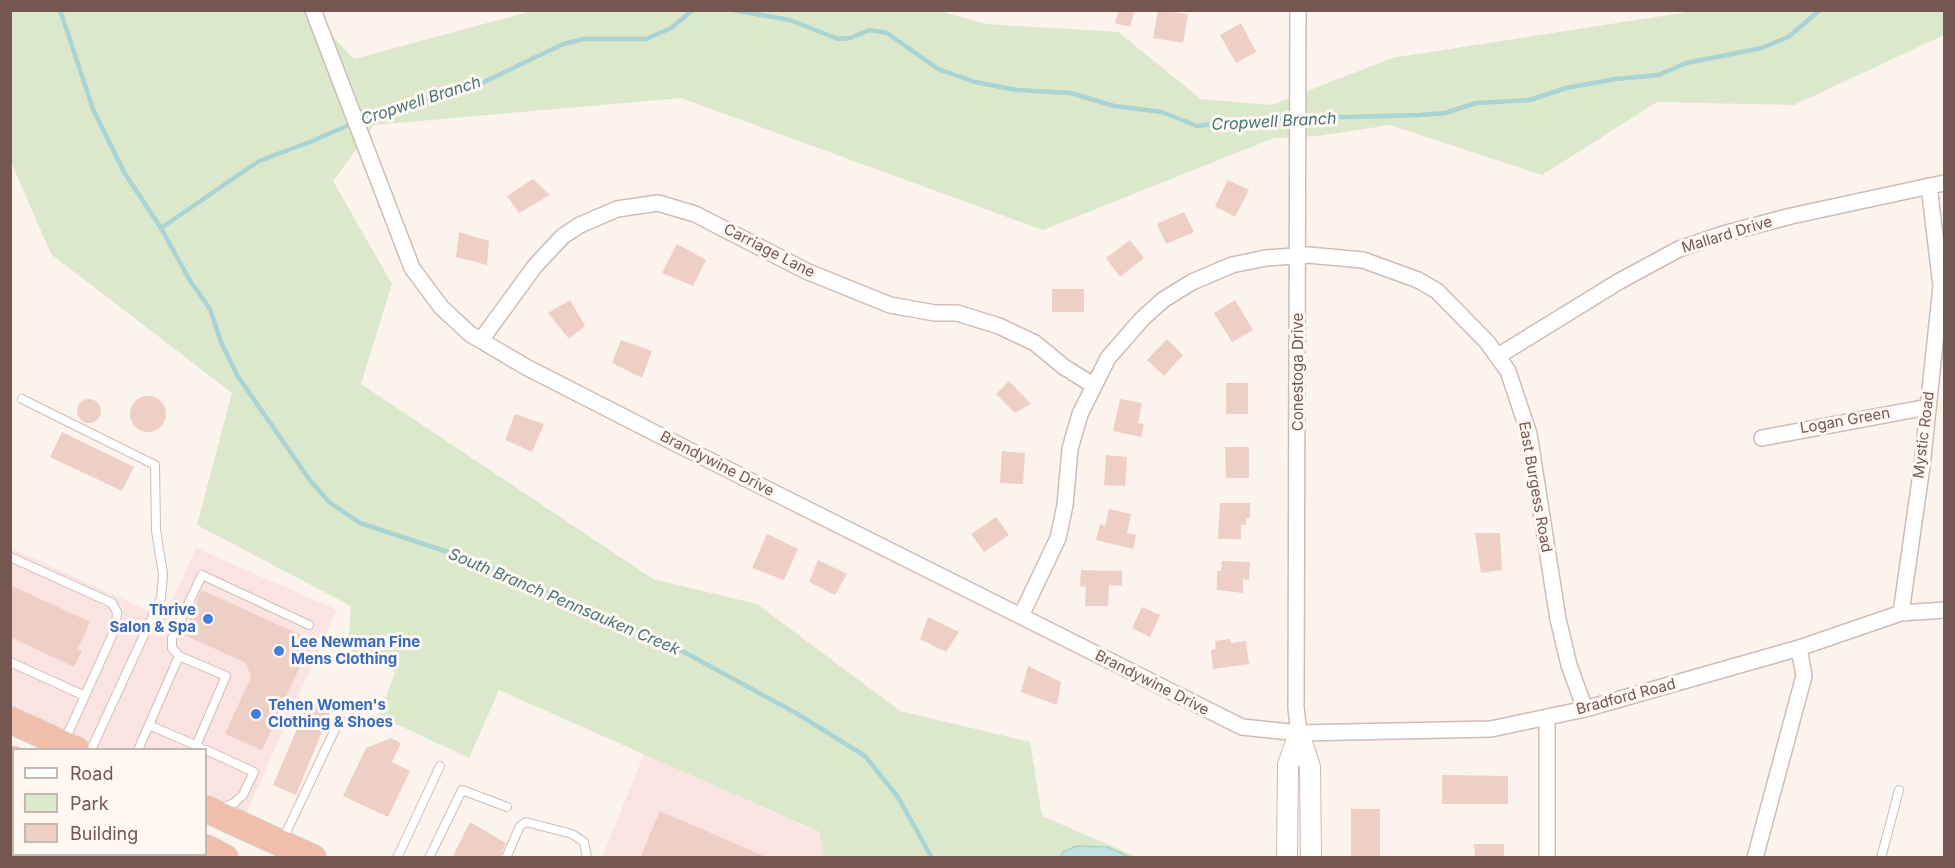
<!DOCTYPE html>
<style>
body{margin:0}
#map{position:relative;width:1955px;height:868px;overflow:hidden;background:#fbf3ec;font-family:Inter,sans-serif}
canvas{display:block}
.frame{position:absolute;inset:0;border:12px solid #745751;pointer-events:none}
.legend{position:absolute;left:12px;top:748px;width:195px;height:108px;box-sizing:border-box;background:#fef7f2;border:2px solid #c7b7b2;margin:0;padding:8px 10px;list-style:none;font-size:18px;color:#745751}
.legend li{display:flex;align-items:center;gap:12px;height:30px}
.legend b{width:30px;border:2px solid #c7b7b2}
</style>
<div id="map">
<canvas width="1955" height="868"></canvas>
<div class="frame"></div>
<ul class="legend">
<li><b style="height:8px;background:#fff"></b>Road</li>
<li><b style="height:16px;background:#dbe8cb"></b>Park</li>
<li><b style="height:16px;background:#eecfc6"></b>Building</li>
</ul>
</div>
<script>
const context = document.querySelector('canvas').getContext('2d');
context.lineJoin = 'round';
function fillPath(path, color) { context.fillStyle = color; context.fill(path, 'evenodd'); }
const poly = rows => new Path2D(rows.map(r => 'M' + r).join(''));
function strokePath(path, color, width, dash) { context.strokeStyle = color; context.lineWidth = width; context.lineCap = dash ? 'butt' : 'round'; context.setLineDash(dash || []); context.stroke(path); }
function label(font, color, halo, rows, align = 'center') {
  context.font = font + ' Inter,sans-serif'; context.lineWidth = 6; context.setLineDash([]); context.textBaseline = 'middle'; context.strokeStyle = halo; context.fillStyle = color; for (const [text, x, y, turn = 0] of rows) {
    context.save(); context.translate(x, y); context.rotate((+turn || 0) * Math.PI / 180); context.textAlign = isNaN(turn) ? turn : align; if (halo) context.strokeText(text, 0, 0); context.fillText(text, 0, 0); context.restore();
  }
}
const commercial = poly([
 [11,548,164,618,196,548,337,610,241,825,206,809,206,750,76,749,11,720],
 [644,754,819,833,824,857,602,858],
 [10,759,14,760,14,854,206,854,225,857,11,857]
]);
const green = poly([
 [10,11,309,11,354,59,532,11,940,11,986,24,1118,32,1201,99,1272,105,1392,58,1694,11,1944,11,1944,35,1794,105,1657,102,1542,175,1390,125,1318,136,1274,138,1043,230,681,98,374,125,333,181,392,284,361,384,653,579,757,604,900,711,1030,742,1042,816,1137,857,824,858,819,832,499,690,469,758,379,716,395,672,348,652,351,606,197,525,232,393,51,254,11,162]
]);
const water = poly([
 [1076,846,1108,847,1129,857,1060,857,1063,852,1076,846]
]);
const stream = poly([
 [60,10,93,109,124,172,161,228,189,279,210,309,221,342,237,375,309,479,329,502,360,523,478,562,671,645,796,713,865,756,898,797,932,858],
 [733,10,790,20,838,39,850,38,869,30,887,33,938,69,975,82,1017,90,1071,93,1114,106,1162,112,1197,126,1243,120,1420,115,1445,113,1476,103,1530,100,1566,88,1616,79,1659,75,1686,63,1762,48,1788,37,1820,10],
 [161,228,259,161,310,142,372,115,478,85,563,44,584,39,646,39,671,28,693,10]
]);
const building = poly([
 [1119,10,1135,10,1130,27,1115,23],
 [1158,10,1188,14,1183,43,1153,38],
 [1241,23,1256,52,1236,63,1220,35],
 [533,179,550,195,519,213,507,196],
 [1228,180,1249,190,1235,217,1215,206],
 [1184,212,1194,232,1166,244,1157,224],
 [459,232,489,241,487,265,456,257],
 [1130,240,1144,258,1120,277,1106,258],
 [677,244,706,260,693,286,662,273],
 [1052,289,1084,289,1084,312,1052,312],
 [570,300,585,326,569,339,548,313],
 [1235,300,1253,330,1232,342,1214,313],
 [1167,339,1183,355,1164,376,1147,360],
 [621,340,652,351,642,378,612,363],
 [1009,381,1031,404,1015,413,996,394],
 [1226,383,1248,383,1248,414,1226,414],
 '130 414a18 18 0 1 1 36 0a18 18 0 1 1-36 0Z',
 [1120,399,1142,403,1138,423,1144,424,1141,437,1113,431],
 '77 411a12 12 0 1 1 24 0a12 12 0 1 1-24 0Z',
 [515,414,544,424,532,452,505,440],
 [62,432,134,467,122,491,50,457],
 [1225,447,1249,447,1249,478,1226,478],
 [1002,451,1025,453,1023,484,1000,483],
 [1106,455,1127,457,1125,486,1104,485],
 [1220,503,1250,503,1250,518,1246,518,1246,525,1241,525,1241,539,1218,539],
 [1109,509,1131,514,1127,533,1136,535,1133,549,1096,540,1100,524,1105,526],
 [996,517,1009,535,984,552,971,534],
 [1475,533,1500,533,1502,570,1481,573],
 [767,534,798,549,784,580,752,568],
 [818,560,847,574,835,595,809,582],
 [1222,561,1250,562,1249,580,1243,579,1243,593,1217,590,1217,571,1221,571],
 [1081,570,1122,571,1122,586,1109,585,1108,606,1085,606,1086,587,1080,586],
 [10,585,90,622,78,649,82,651,74,667,10,637],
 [202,590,312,640,262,750,225,734,251,677,246,663,182,634],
 [1142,607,1160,615,1150,637,1132,628],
 [928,617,959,632,946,652,920,639],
 [1230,639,1231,643,1246,641,1249,664,1213,669,1211,650,1216,649,1215,641],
 [1028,666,1061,682,1057,705,1021,692],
 [309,701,331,710,296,795,273,785],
 [391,738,401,743,392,762,410,771,388,817,343,796,366,748],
 [1442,775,1508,776,1508,804,1442,804],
 [1351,809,1380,809,1380,858,1351,858],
 [660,811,727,840,768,858,640,858],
 [470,822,506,843,500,858,452,858],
 [1474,844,1504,844,1504,858,1475,858]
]);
const service = poly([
 [22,399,155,465,156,530,163,574,161,598,91,750],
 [10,557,112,603,117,612,116,627,65,740],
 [179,656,172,648,172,638,202,575,309,625],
 [10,662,85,696],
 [149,725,200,747],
 [138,750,179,656,226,676,196,746],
 [206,750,254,772,243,795,234,803,220,809],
 [283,839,340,719],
 [156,858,159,854],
 [397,858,440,766],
 [429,858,462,790,507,807],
 [506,858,520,826,526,822,572,834,584,842,587,858],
 [1881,858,1899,790]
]);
const minor = poly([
 [313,10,412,268,441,307,470,334,526,367,659,435,1242,727,1299,733,1491,729,1585,709,1799,648,1901,613,1944,610],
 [1298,10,1296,708,1299,733],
 [481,340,535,266,563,236,580,225,617,209,658,203,695,214,806,271,890,305,935,313,957,313,999,326,1035,343,1064,367,1093,385],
 [1498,356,1618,282,1679,249,1723,234,1791,216,1944,183],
 [1762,438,1928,407],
 [1901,613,1922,466,1941,286,1929,186],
 [1021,616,1058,538,1065,505,1070,449,1080,414,1108,358,1142,319,1163,300,1192,282,1232,265,1266,258,1308,255,1363,260,1418,280,1437,291,1487,342,1508,371,1529,434,1558,619,1569,665,1585,709],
 [1547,717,1547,858],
 [1755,858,1804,676,1799,648]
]);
const tertiary = poly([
 [1299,733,1310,767,1311,858],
 [1287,858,1288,765,1299,733]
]);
const trunk = poly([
 [10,720,76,750],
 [10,759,14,760],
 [206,809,313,858],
 [206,848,225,858]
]);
const markers = [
 [208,619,6,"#3f7fe0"],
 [279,651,6,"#3f7fe0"],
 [256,714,6,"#3f7fe0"]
];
const streetNames = [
 ["Mallard Drive",1727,235,-17],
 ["Carriage Lane",769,251,27],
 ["Conestoga Drive",1298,372,-90],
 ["Logan Green",1845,421,-10],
 ["Mystic Road",1924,435,-83],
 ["Brandywine Drive",717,464,27],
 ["East Burgess Road",1535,487,80],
 ["Brandywine Drive",1152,683,27],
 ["Bradford Road",1626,697,-15]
];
const shopNames = [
 ["Thrive",196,610,"right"],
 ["Salon & Spa",196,627,"right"],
 ["Lee Newman Fine",291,642],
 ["Mens Clothing",291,659],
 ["Tehen Women's",268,705],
 ["Clothing & Shoes",268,722]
];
const waterNames = [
 ["Cropwell Branch",421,101,-18],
 ["Cropwell Branch",1274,122,-3],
 ["South Branch Pennsauken Creek",564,602,23]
];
fillPath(commercial, '#fae4e1');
fillPath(green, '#dbe8cb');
fillPath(water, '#c2e3e2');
strokePath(water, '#a9d4d3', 1.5);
strokePath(stream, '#a9d4d3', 4.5);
fillPath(building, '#eecfc6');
strokePath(service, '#cebcb5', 10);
strokePath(minor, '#cebcb5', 18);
strokePath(tertiary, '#cebcb5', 22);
strokePath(trunk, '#d8d0ce', 28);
strokePath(service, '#fff', 8);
strokePath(minor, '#fff', 15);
strokePath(tertiary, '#fff', 20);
strokePath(trunk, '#f0beab', 26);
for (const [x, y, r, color] of markers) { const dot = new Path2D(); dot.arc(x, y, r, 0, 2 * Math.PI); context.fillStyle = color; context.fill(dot); strokePath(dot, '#fef7f2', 2); }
label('15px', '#745751', '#fef7f2', streetNames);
label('bold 15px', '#366cbe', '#fef7f2', shopNames, 'left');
label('italic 16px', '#467777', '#fef7f2', waterNames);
</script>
